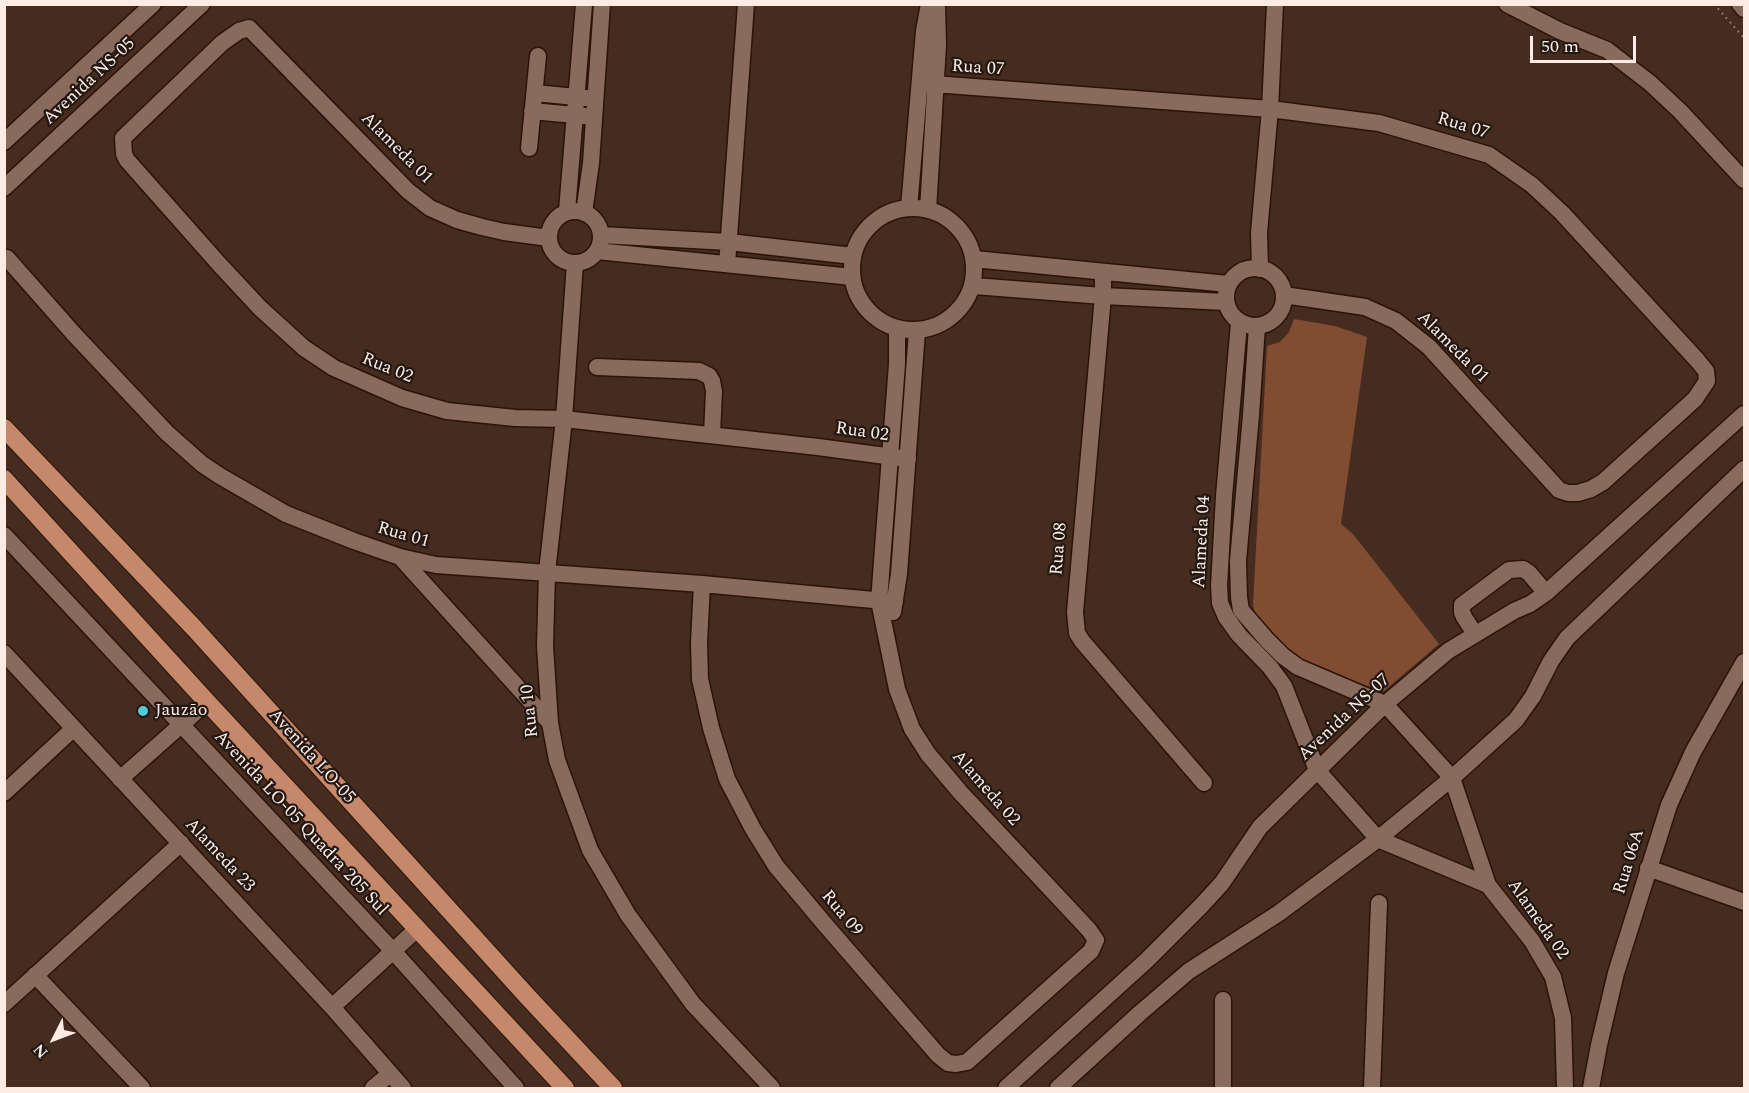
<!DOCTYPE html>
<meta charset="utf-8">
<style>
body{margin:0}
#map{position:relative;width:1749px;height:1093px;overflow:hidden;background:#452c1f;font-family:Spectral,serif}
canvas{display:block}
.frame{position:absolute;inset:0;border:6px solid #fdece3;pointer-events:none}
.north{position:absolute;left:24px;top:1009px;width:60px;height:60px;-webkit-text-stroke:4px #231712;paint-order:stroke;rotate:228deg;font-size:16px;font-weight:700;line-height:24px;text-align:center;color:#fdece3}
.north::after{content:'';display:block;margin:auto;width:21px;height:27px;background:#fdece3;clip-path:polygon(50% 0,100% 100%,50% 72%,0 100%)}
.scale{position:absolute;left:1530px;top:36px;width:106px;height:27px;box-sizing:border-box;border:3px solid #fdece3;border-top:0;padding-left:8px;font-size:18px;line-height:21px;white-space:nowrap;color:#fdece3;-webkit-text-stroke:4px #231712;paint-order:stroke}
</style>
<div id="map">
<canvas width="1749" height="1093"></canvas>
<div class="frame"></div>
<div class="north">N</div>
<div class="scale">50 m</div>
</div>
<script>
const context = document.querySelector('canvas').getContext('2d');
context.lineJoin = 'round';
function fillPath(path, color) { context.fillStyle = color; context.fill(path, 'evenodd'); }
const poly = rows => new Path2D(rows.map(r => 'M' + r).join(''));
function strokePath(path, color, width, dash) { context.strokeStyle = color; context.lineWidth = width; context.lineCap = dash ? 'butt' : 'round'; context.setLineDash(dash || []); context.stroke(path); }
function label(font, color, halo, rows, align = 'center') {
  context.font = font + ' Spectral,serif'; context.lineWidth = 4.5; context.setLineDash([]); context.textBaseline = 'middle'; context.strokeStyle = halo; context.fillStyle = color; for (const [text, x, y, turn = 0] of rows) {
    context.save(); context.translate(x, y); context.rotate((+turn || 0) * Math.PI / 180); context.textAlign = isNaN(turn) ? turn : align; if (halo) context.strokeText(text, 0, 0); context.fillText(text, 0, 0); context.restore();
  }
}
const green = poly([
 [1294,319,1335,326,1367,337,1341,524,1353,534,1439,644,1384,691,1317,671,1258,630,1253,604,1267,346,1280,342,1289,332]
]);
const path = poly([
 [1714,4,1744,38]
]);
const minor = poly([
 [1507,4,1560,31,1607,50,1650,83,1680,111,1744,180],
 [1740,4,1744,9],
 [920,83,1270,109,1379,123,1489,155,1532,185,1562,213,1697,360,1706,371,1707,381,1695,399,1603,482,1591,489,1578,493,1568,493,1559,490,1429,347,1396,321,1365,307,1284,295],
 [535,93,586,98],
 [532,111,585,116],
 [4,142,153,4],
 [529,148,538,56],
 [4,188,202,4],
 '852 269a61 61 0 1 1 122 0a61 61 0 1 1-122 0Z',
 [909,208,924,31,929,4],
 [928,210,938,45,937,4],
 [567,211,584,4],
 '549 237a26 26 0 1 1 52 0a26 26 0 1 1-52 0Z',
 [584,213,591,163,602,4],
 [601,235,729,242,853,256],
 [549,238,504,232,482,227,457,220,430,208,408,191,249,28,239,31,222,43,123,138,124,154,127,160,219,264,260,308,304,348,334,368,402,398,447,411,515,418,564,419,818,447,908,459],
 [597,251,852,277],
 [7,258,73,333,167,433,202,464,220,476,286,514,354,541,400,557,436,565,702,584,895,602],
 [974,259,1228,284],
 [575,263,564,419,547,572,545,646,550,723,557,760,590,850,628,915,693,1004,772,1088],
 [727,264,746,4],
 '1226 297a29 29 0 1 1 58 0a29 29 0 1 1-58 0Z',
 [1260,269,1259,233,1270,109,1275,4],
 [1103,272,1103,296,1075,612,1077,633,1082,641,1204,783],
 [974,286,1103,296,1226,302],
 [1239,323,1224,496,1219,586,1220,603,1226,617,1239,635,1270,667,1284,686,1317,770,1378,839,1488,885],
 [1257,326,1251,415,1238,561,1239,597,1241,610,1267,640,1283,656,1298,667,1385,704,1452,778,1488,885,1532,941,1553,977,1563,1018,1565,1088],
 [597,367,699,371,709,376,712,381,714,391,712,435],
 [4,535,393,951,516,1088],
 [400,557,550,723],
 [702,584,699,643,700,679,711,728,727,779,753,829,776,866,822,921,938,1055,948,1063,956,1064,967,1062,1091,951,1096,940,1089,930,960,792,928,754,912,729,897,689,879,601,897,364,897,329],
 [893,612,899,574,917,331],
 [1475,634,1464,617,1462,612,1462,605,1509,570,1523,569,1529,573,1546,593],
 [4,653,332,1007,403,1088],
 [120,779,207,702],
 [4,793,73,729],
 [1648,868,1744,902],
 [35,975,142,1088],
 [4,1004,181,843],
 [332,1007,417,929],
 [373,1088,390,1074],
 [1006,1088,1147,960,1201,906,1222,883,1260,827,1385,704,1448,651,1514,611,1530,604,1546,593,1744,414],
 [1058,1088,1140,1013,1189,971,1279,913,1378,839,1452,778,1516,720,1533,696,1551,661,1567,638,1744,469],
 [1223,1088,1223,1000],
 [1372,1088,1379,903],
 [1591,1088,1599,1045,1616,973,1669,805,1693,752,1744,662]
]);
const major = poly([
 [4,428,195,629,527,996,613,1088],
 [4,479,207,702,565,1088]
]);
const markers = [
 [143,711,6,"#52cbd8"]
];
const streetNames = [
 ["Rua 07",978,69,4],
 ["Avenida NS-05",90,82,-43],
 ["Rua 07",1463,127,17],
 ["Alameda 01",396,149,45],
 ["Alameda 01",1452,348,45],
 ["Rua 02",387,369,22],
 ["Rua 02",862,433,8],
 ["Rua 01",403,536,16],
 ["Alameda 04",1203,542,-87],
 ["Rua 08",1060,549,-85],
 ["Rua 10",531,711,-96],
 ["Avenida NS-07",1345,718,-43],
 ["Avenida LO-05",311,757,48],
 ["Alameda 02",985,789,49],
 ["Avenida LO-05 Quadra 205 Sul",300,824,47],
 ["Alameda 23",219,856,47],
 ["Rua 06A",1630,862,-73],
 ["Rua 09",841,914,50],
 ["Alameda 02",1537,920,55]
];
const poiNames = [
 ["Jauzão",155,711]
];
fillPath(green, '#804d33');
strokePath(minor, '#2b1307', 19);
strokePath(major, '#2b1307', 20);
strokePath(path, '#9f8a7f', 2, [1.5, 4.5]);
strokePath(minor, '#896b5d', 16);
strokePath(major, '#c5886a', 18);
for (const [x, y, r, color] of markers) { const dot = new Path2D(); dot.arc(x, y, r, 0, 2 * Math.PI); context.fillStyle = color; context.fill(dot); strokePath(dot, '#231712', 2); }
label('18px', '#fdece3', '#231712', streetNames);
label('18px', '#fdece3', '#231712', poiNames, 'left');
</script>
